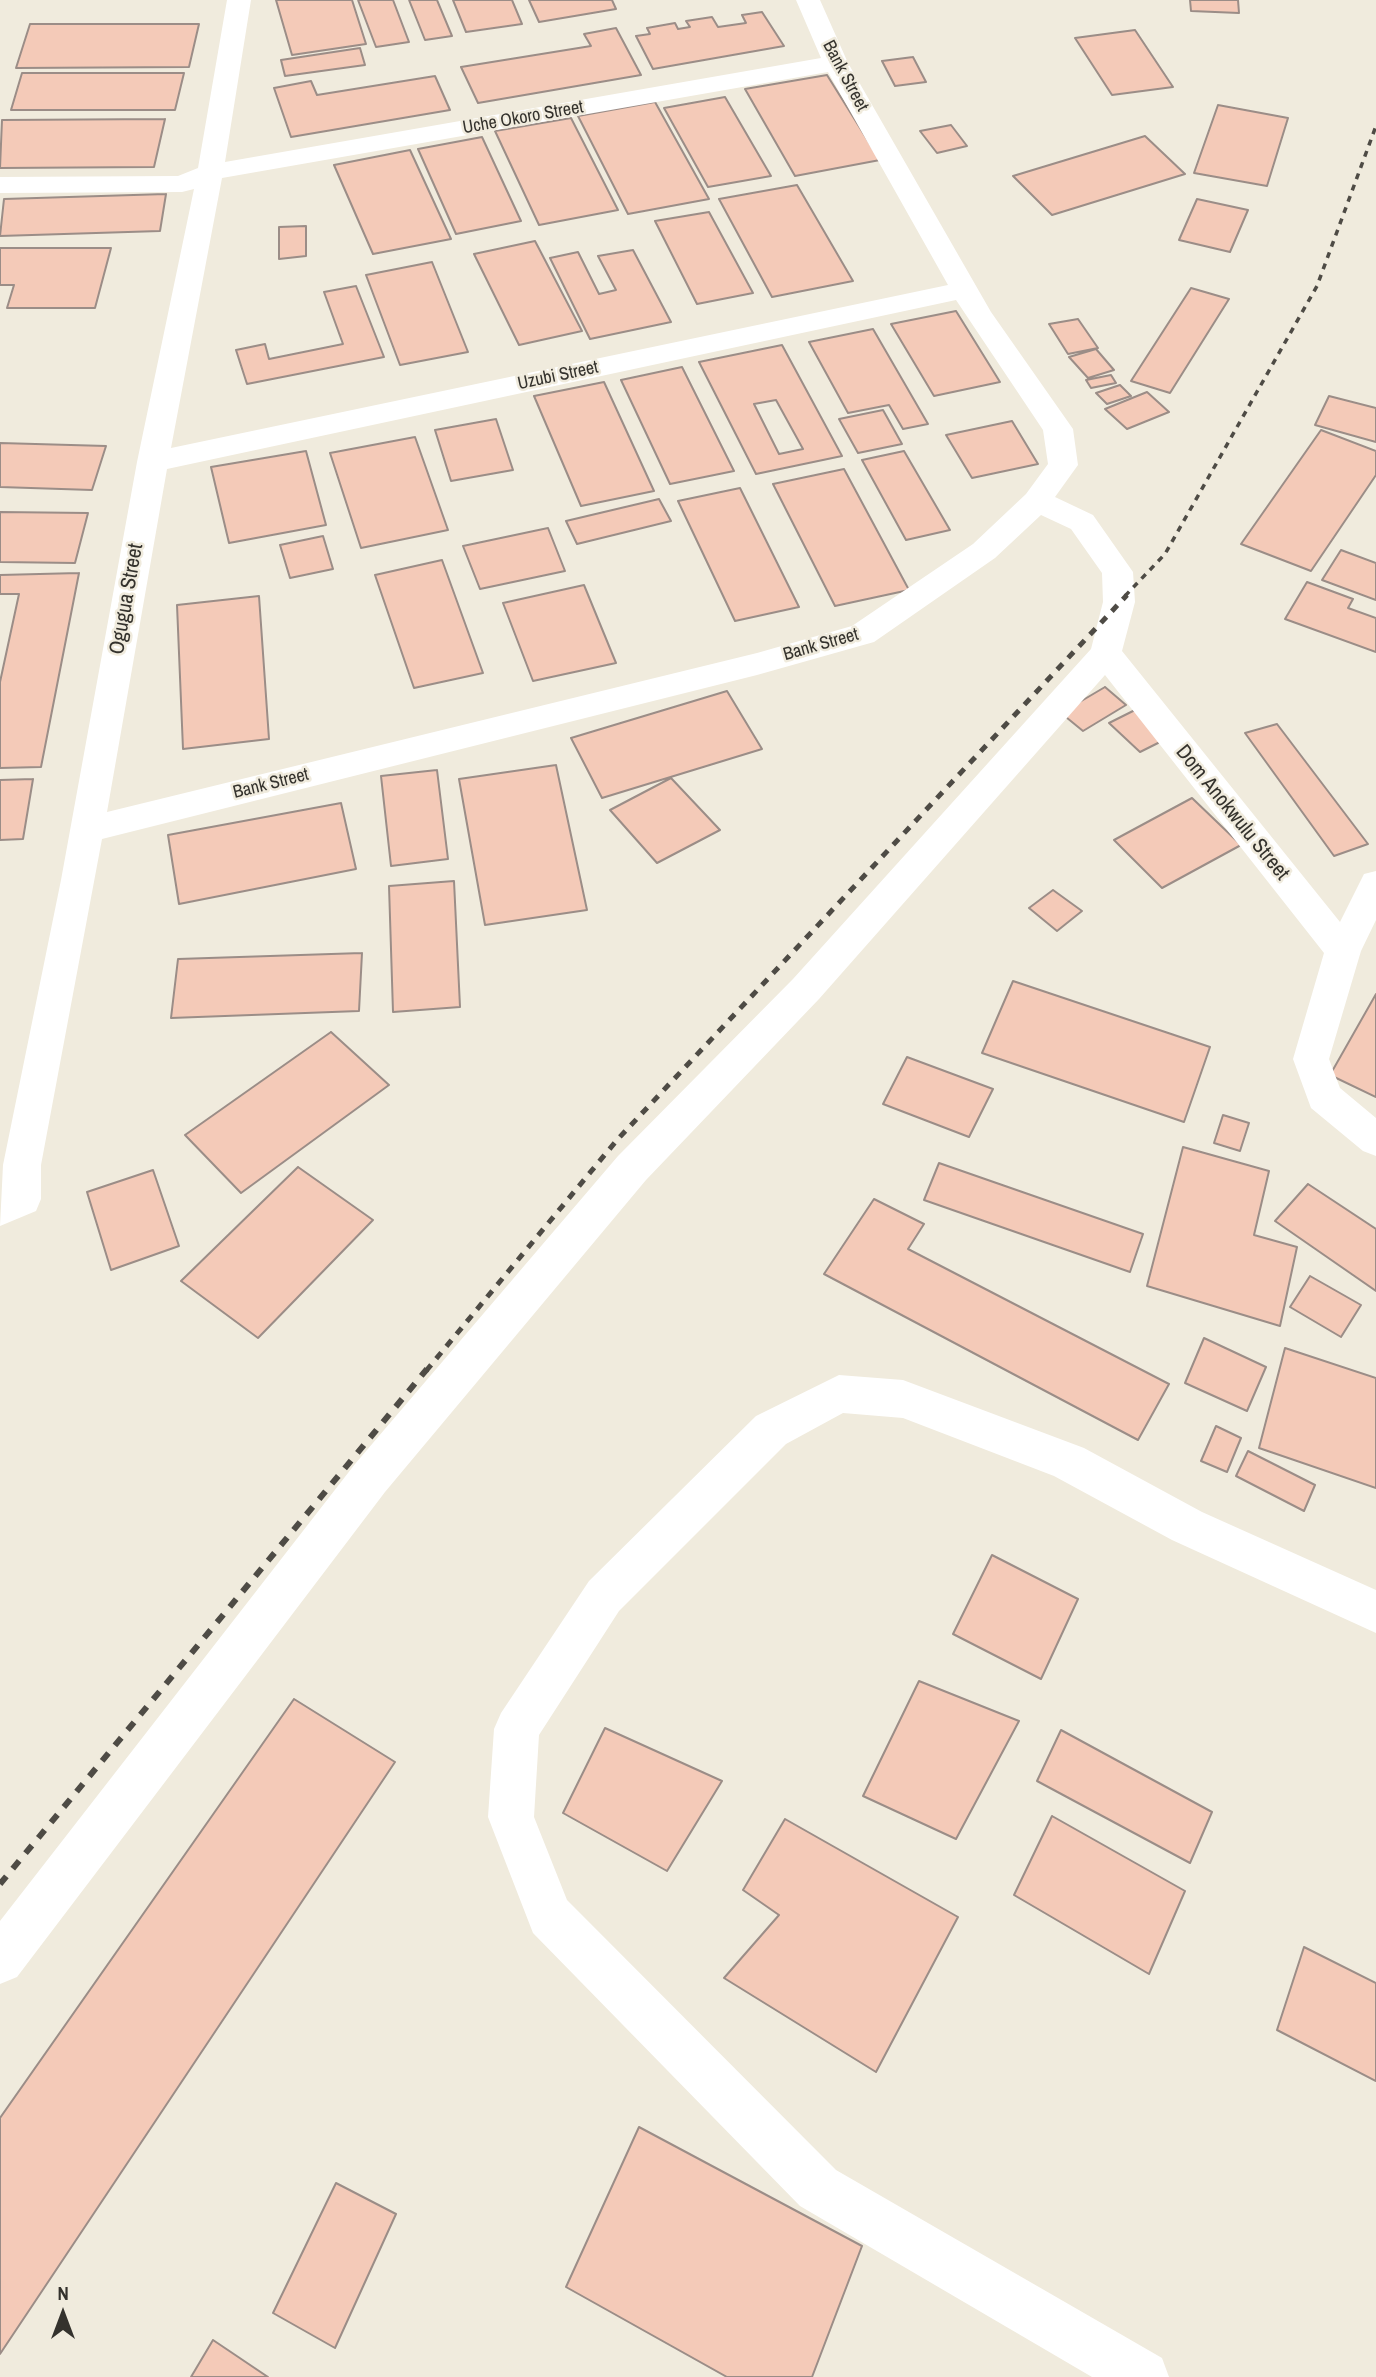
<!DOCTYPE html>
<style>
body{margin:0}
#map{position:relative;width:1376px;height:2377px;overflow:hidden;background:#f0ebdd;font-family:"Archivo Narrow",sans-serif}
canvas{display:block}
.north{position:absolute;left:28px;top:2279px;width:70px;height:70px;-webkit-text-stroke:5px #f0ebdd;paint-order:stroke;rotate:0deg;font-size:19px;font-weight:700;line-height:28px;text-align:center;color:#34322d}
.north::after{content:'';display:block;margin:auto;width:24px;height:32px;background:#34322d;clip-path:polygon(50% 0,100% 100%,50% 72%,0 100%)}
</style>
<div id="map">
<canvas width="1376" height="2377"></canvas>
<div class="north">N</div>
</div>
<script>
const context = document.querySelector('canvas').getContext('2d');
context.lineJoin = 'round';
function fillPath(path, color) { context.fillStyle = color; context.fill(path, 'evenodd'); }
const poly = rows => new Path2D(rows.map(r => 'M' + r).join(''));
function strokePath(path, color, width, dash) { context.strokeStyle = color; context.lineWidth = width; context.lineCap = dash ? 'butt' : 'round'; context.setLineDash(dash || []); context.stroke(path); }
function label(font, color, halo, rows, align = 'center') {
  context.font = font + ' "Archivo Narrow",sans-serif'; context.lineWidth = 5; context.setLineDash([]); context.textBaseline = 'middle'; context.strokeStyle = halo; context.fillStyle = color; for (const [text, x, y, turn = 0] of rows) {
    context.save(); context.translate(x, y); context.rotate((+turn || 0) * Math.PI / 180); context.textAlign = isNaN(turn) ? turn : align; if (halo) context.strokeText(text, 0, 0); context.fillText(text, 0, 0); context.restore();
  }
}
const building = poly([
 [276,0,352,0,366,44,292,55,276,0],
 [358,0,393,0,409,42,376,47,358,0],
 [409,0,437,0,452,36,425,40,409,0],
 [453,0,512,0,522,24,466,32,453,0],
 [529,0,612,0,616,9,539,22,529,0],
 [1190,0,1238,0,1239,13,1191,11,1190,0],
 [762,12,784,46,653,69,636,36,650,34,647,28,675,23,678,29,690,27,686,21,712,17,718,27,746,23,742,15,762,12],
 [30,24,199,24,189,67,16,68,30,24],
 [616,28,641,75,478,103,461,67,591,46,584,34,616,28],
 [1135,30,1173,87,1112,95,1075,38,1135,30],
 [360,48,365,65,285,76,281,60,360,48],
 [913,57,926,82,895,86,882,61,913,57],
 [22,73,184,73,175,110,11,110,22,73],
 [827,75,880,160,795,176,745,89,827,75],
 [435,76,450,110,291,137,274,88,311,81,317,95,435,76],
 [725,97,771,176,708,187,664,108,725,97],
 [655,102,709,199,628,214,578,116,655,102],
 [1218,105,1288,118,1267,186,1194,173,1218,105],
 [571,118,618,210,539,225,495,131,571,118],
 [165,119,154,167,0,168,2,120,165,119],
 [951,125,967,146,937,153,920,131,951,125],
 [1145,136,1185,174,1052,215,1013,176,1145,136],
 [482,137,521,221,456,234,418,149,482,137],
 [410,150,451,239,373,254,334,165,410,150],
 [797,185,853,281,772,297,719,199,797,185],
 [166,194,160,231,0,236,4,199,166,194],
 [1197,199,1248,210,1230,252,1179,240,1197,199],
 [709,212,753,293,697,304,655,221,709,212],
 [306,226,306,256,279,259,279,227,306,226],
 [535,241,582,331,519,345,474,254,535,241],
 [0,248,111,248,95,308,7,308,14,285,0,285,0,248],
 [633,250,671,322,590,339,550,258,578,252,599,294,616,290,598,256,633,250],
 [432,262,468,352,400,365,366,275,432,262],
 [356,286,384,357,247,384,236,350,265,344,269,359,343,344,324,292,356,286],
 [1191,288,1229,299,1170,393,1131,381,1191,288],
 [956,311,1000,382,934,396,891,324,956,311],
 [1078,319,1098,348,1068,354,1049,324,1078,319],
 [873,329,928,424,903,429,889,405,848,413,809,342,873,329],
 [782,345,842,456,756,474,699,362,782,345],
 [776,400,803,449,779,454,754,404,776,400],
 [1096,349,1114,370,1088,378,1069,357,1096,349],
 [682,367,734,471,670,484,621,380,682,367],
 [1111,375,1116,383,1091,388,1086,380,1111,375],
 [604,382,654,491,581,506,534,396,604,382],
 [1120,385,1131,396,1107,404,1096,393,1120,385],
 [1147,392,1169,412,1127,429,1105,409,1147,392],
 [1329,396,1376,408,1376,442,1315,425,1329,396],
 [883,410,902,444,858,453,839,419,883,410],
 [496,419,513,470,451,481,435,430,496,419],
 [1012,421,1038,464,972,478,946,435,1012,421],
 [1321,430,1376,451,1376,475,1311,571,1241,544,1321,430],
 [415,437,448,530,361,548,330,453,415,437],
 [0,443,106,446,92,490,0,487,0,443],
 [306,451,326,525,229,543,211,467,306,451],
 [904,451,950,530,906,540,862,460,904,451],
 [844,469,909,590,835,606,773,484,844,469],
 [740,488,799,607,735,621,678,501,740,488],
 [659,499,671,521,577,544,566,521,659,499],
 [0,512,88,513,75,563,0,562,0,512],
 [548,528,565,571,480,589,463,546,548,528],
 [323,536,333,569,290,578,280,545,323,536],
 [1341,550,1376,563,1376,600,1322,580,1341,550],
 [442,560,483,673,414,688,375,575,442,560],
 [79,573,41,767,0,768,0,682,19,594,0,594,0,575,79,573],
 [1307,582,1353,599,1348,608,1376,618,1376,652,1285,619,1307,582],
 [584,585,616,663,533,681,503,603,584,585],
 [259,596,269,739,183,749,177,605,259,596],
 [1105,687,1126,705,1083,731,1061,713,1105,687],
 [727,691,762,749,602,798,571,738,727,691],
 [1139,708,1170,737,1140,752,1109,723,1139,708],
 [1277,724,1368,844,1334,856,1245,733,1277,724],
 [556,765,587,910,485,925,459,779,556,765],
 [437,770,448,859,391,866,381,776,437,770],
 [671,778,720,830,657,863,610,810,671,778],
 [33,779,23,839,0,840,0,780,33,779],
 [1192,798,1241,845,1162,888,1114,840,1192,798],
 [341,803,356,869,179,904,168,835,341,803],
 [454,881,460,1007,393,1012,389,886,454,881],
 [1053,890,1082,911,1057,931,1029,908,1053,890],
 [362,953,359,1011,171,1018,178,959,362,953],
 [1013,981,1210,1047,1184,1122,982,1053,1013,981],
 [1376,994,1376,1097,1330,1075,1376,994],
 [331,1032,389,1085,241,1193,185,1135,331,1032],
 [907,1057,993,1089,969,1137,883,1104,907,1057],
 [1223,1115,1249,1123,1240,1151,1214,1143,1223,1115],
 [1183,1147,1269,1171,1254,1235,1297,1247,1280,1326,1147,1286,1183,1147],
 [939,1163,1143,1234,1130,1272,924,1200,939,1163],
 [298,1167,373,1220,258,1338,181,1281,298,1167],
 [153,1170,179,1246,111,1270,87,1192,153,1170],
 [1308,1184,1376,1229,1376,1291,1275,1221,1308,1184],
 [874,1199,924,1224,908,1249,1169,1384,1138,1440,824,1274,874,1199],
 [1310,1276,1361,1305,1341,1337,1290,1307,1310,1276],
 [1204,1338,1266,1367,1247,1411,1185,1383,1204,1338],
 [1285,1348,1376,1378,1376,1488,1259,1448,1285,1348],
 [1216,1426,1241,1438,1227,1472,1201,1461,1216,1426],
 [1248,1451,1315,1485,1304,1511,1236,1476,1248,1451],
 [992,1555,1078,1599,1041,1679,953,1634,992,1555],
 [919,1681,1019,1721,956,1839,863,1796,919,1681],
 [294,1699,395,1762,0,2354,0,2118,294,1699],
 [605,1728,722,1781,667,1871,563,1813,605,1728],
 [1061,1730,1212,1812,1190,1863,1037,1781,1061,1730],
 [1052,1816,1185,1891,1149,1974,1014,1895,1052,1816],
 [785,1819,958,1917,876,2072,724,1978,779,1915,743,1890,785,1819],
 [1304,1947,1376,1983,1376,2081,1277,2030,1304,1947],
 [639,2127,862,2246,812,2377,727,2377,566,2287,639,2127],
 [336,2183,396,2214,335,2348,273,2313,336,2183],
 [213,2340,268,2377,191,2377,213,2340]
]);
const minor = poly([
 [227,0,251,0,225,162,821,58,796,0,820,0,848,63,991,312,1073,429,1078,465,1055,497,1093,515,1133,572,1135,602,1122,651,1340,922,1364,874,1376,871,1376,920,1361,951,1329,1059,1340,1088,1376,1118,1376,1156,1363,1151,1311,1108,1293,1059,1324,953,1105,675,819,999,646,1180,385,1492,17,1977,0,1984,0,1921,355,1464,618,1156,793,979,1091,649,1103,602,1102,573,1071,529,1041,515,995,558,874,642,757,675,102,839,41,1165,41,1199,36,1211,0,1226,3,1165,61,880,137,462,194,189,182,192,0,193,0,177,178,176,198,168,227,0],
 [828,72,948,285,171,448,222,178,828,72],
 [956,300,1043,430,1048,464,1026,494,973,544,852,626,757,653,107,812,167,469,956,300],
 [839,1375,903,1380,1084,1448,1202,1512,1376,1590,1376,1633,1172,1540,1054,1476,903,1418,843,1413,786,1444,619,1611,539,1735,534,1817,567,1900,836,2170,1162,2358,1169,2377,1092,2377,800,2206,533,1933,488,1817,494,1729,501,1713,589,1581,756,1416,839,1375]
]);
const railFar2 = poly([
 [1125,596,1165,554,1317,286,1376,126]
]);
const railFar1 = poly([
 [426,1371,617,1140,1127,595]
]);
const rail = poly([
 [0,1884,427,1369]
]);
const farStreetnames = [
 ["Bank Street",845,76,62],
 ["Uche Okoro Street",523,118,-10],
 ["Uzubi Street",558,376,-12],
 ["Bank Street",821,645,-16],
 ["Bank Street",271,784,-14]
];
const streetNames = [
 ["Ogugua Street",127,599,-80],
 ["Dom Anokwulu Street",1232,813,51]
];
fillPath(building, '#f4cab8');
strokePath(building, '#9b8d87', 2);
fillPath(minor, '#fff');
strokePath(railFar2, '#4e4b45', 3.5, [6, 6]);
strokePath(railFar1, '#4e4b45', 5, [8, 8]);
strokePath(rail, '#4e4b45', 6, [10, 10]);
label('18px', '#34322d', '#f0ebdd', farStreetnames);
label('21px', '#34322d', '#f0ebdd', streetNames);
</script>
